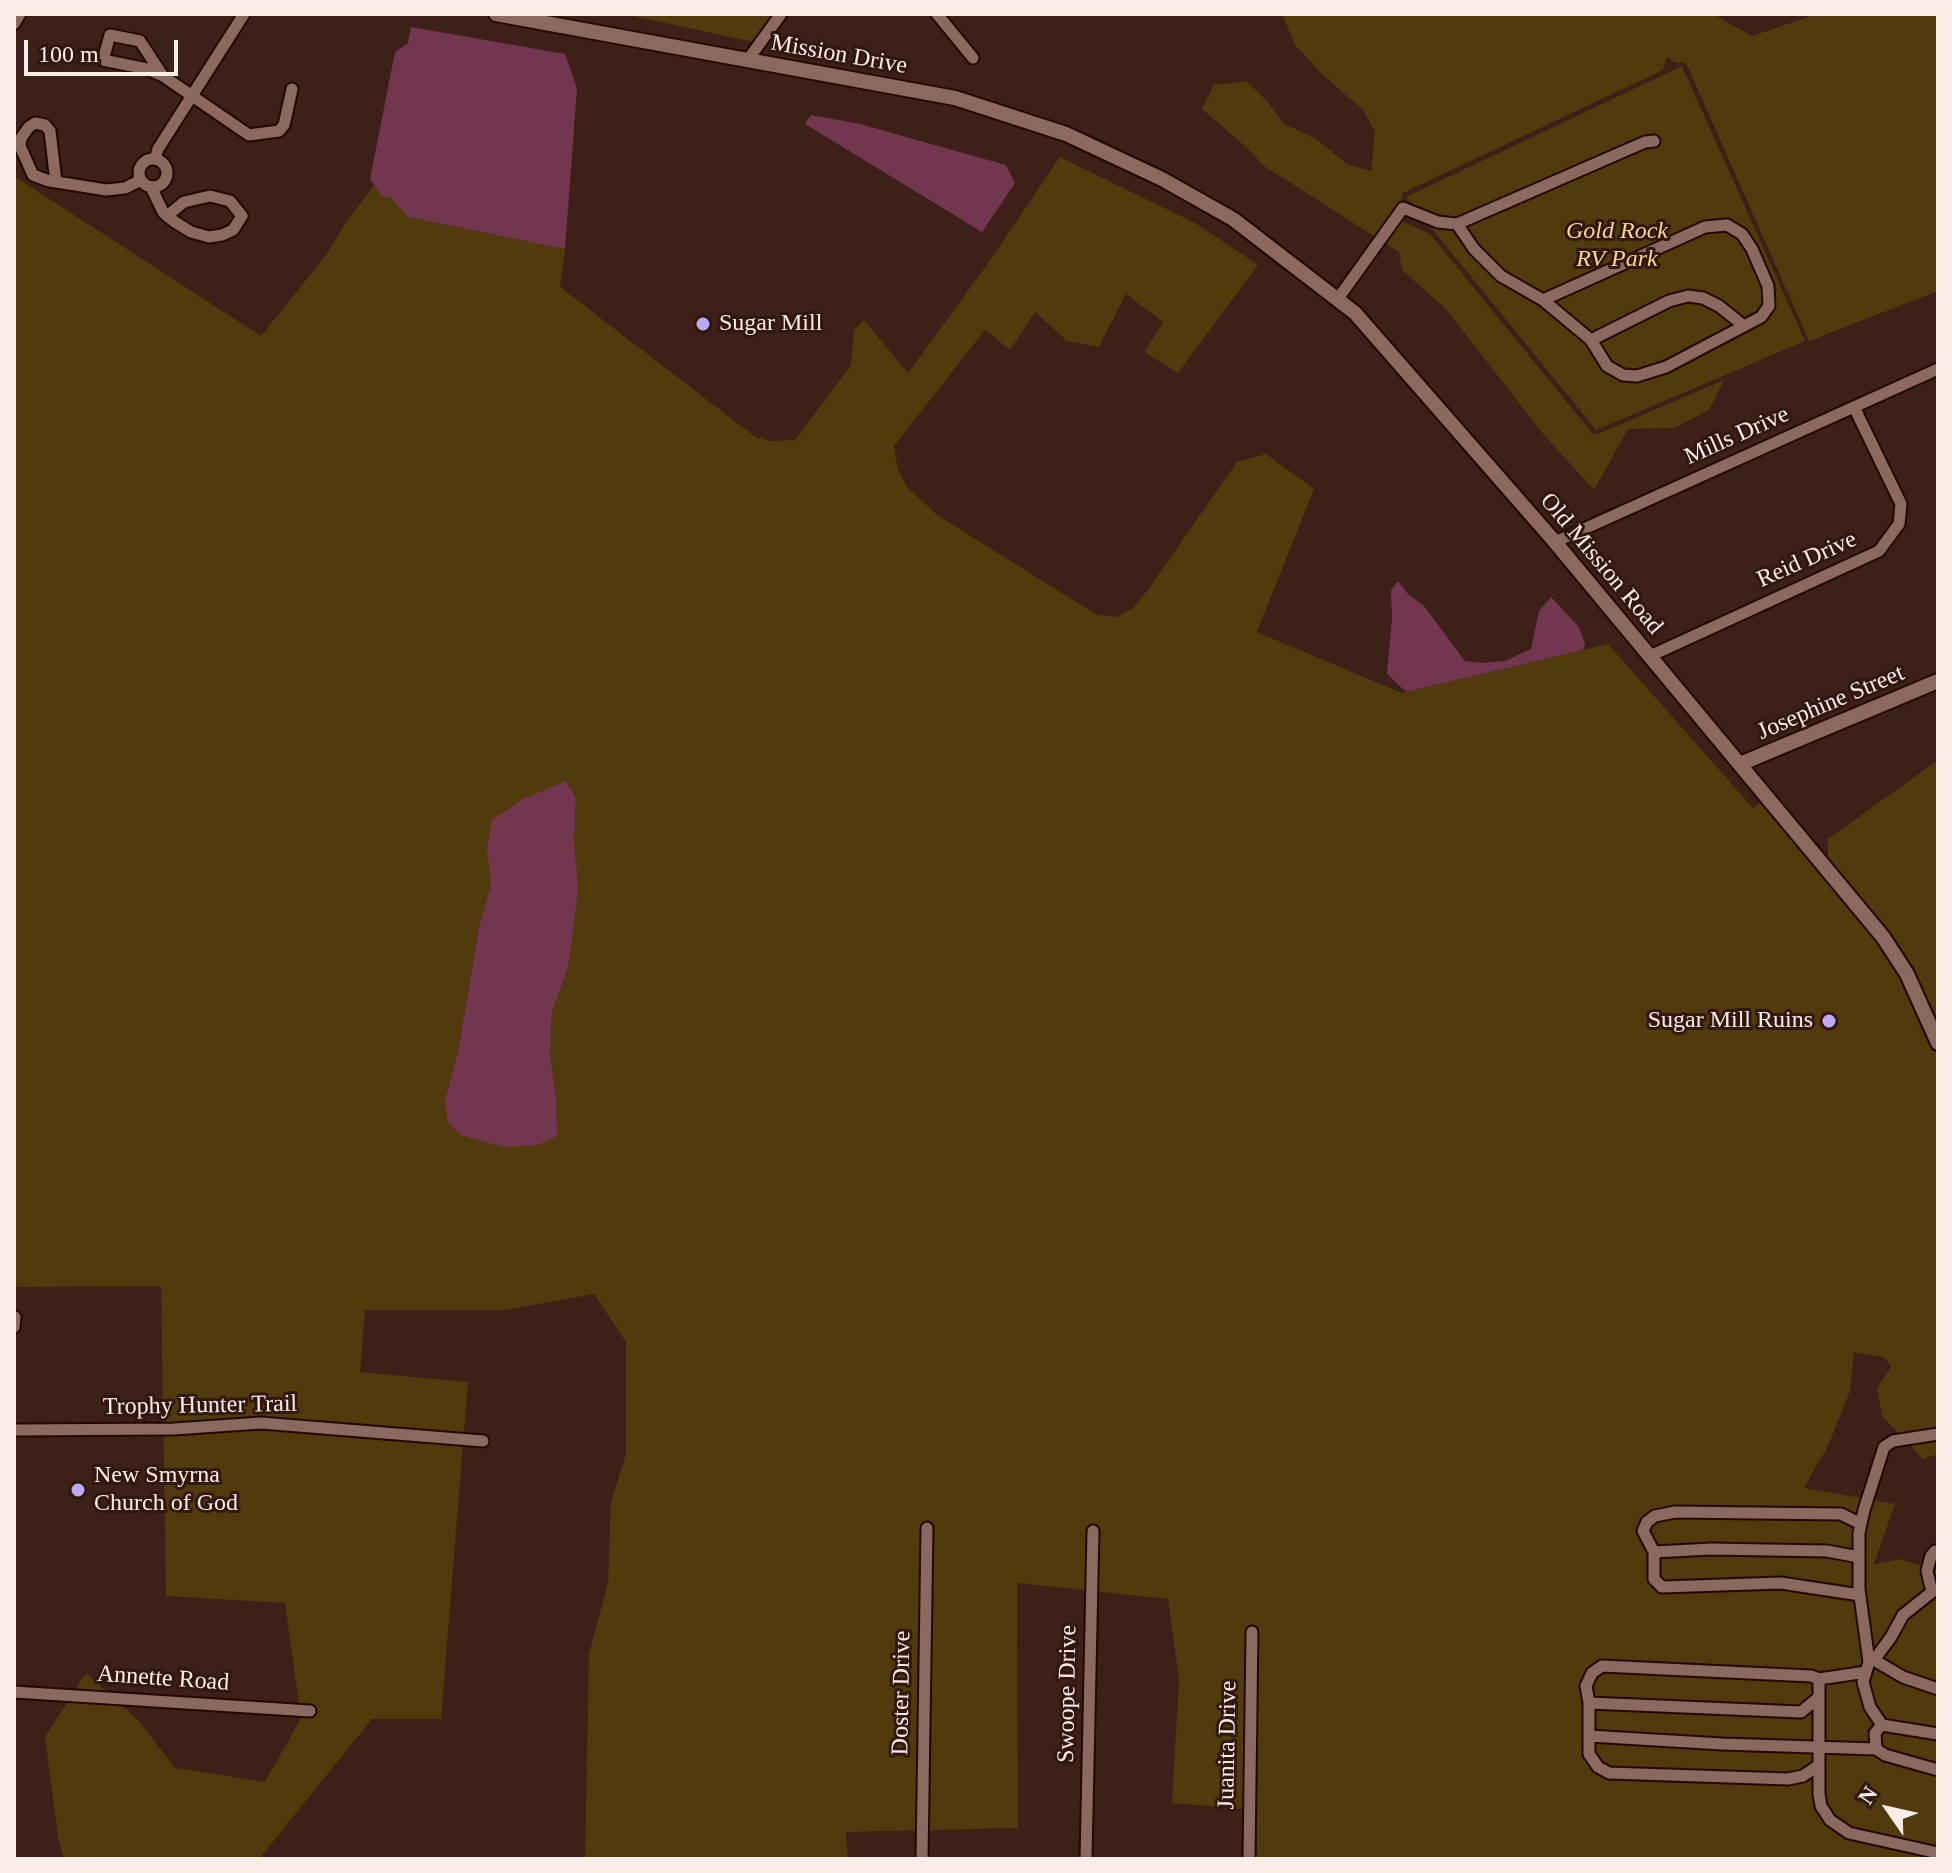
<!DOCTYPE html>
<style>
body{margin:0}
#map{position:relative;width:1952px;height:1873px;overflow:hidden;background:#3d2017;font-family:Georgia,serif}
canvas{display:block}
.frame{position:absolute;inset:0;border:16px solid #fdede8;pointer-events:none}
.north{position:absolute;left:1848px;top:1769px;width:80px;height:80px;-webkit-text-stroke:6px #32170e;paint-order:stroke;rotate:304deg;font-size:22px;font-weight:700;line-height:32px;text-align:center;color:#fdede8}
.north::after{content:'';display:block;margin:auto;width:28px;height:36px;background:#fdede8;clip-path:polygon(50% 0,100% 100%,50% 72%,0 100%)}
.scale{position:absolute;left:24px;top:40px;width:154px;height:36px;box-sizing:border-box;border:4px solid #fdede8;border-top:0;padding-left:10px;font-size:24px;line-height:28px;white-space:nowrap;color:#fdede8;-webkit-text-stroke:6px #32170e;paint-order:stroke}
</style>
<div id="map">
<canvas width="1952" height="1873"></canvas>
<div class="frame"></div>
<div class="north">N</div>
<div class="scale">100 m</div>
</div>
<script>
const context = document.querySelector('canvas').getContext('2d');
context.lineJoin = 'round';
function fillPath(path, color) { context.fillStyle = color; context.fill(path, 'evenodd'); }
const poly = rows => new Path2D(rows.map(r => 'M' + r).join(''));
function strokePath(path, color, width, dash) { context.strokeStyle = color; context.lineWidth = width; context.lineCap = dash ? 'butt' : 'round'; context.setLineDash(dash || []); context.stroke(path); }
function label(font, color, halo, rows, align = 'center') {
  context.font = font + ' Georgia,serif'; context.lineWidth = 6; context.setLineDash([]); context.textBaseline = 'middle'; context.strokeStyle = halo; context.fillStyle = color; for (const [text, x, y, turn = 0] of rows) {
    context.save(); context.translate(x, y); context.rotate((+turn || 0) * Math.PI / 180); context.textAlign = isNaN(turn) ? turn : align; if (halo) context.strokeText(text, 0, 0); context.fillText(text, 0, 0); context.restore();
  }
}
const green = poly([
 [624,14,781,14,762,44],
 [1282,14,1713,14,1752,36,1817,14,1938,14,1938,291,1809,341,1687,65,1683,62,1676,63,1667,57,1663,70,1403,193,1401,198,1406,205,1401,221,1430,234,1593,434,1598,434,1724,380,1709,410,1675,428,1628,429,1594,490,1544,435,1445,308,1402,270,1399,252,1261,164,1254,154,1202,109,1214,85,1246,81,1268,102,1284,124,1315,138,1347,164,1371,171,1375,132,1364,111,1321,73,1295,45],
 [1682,66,1805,341,1596,430,1406,197],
 [1060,157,1195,223,1258,265,1178,373,1144,352,1163,322,1126,294,1099,347,1067,341,1035,312,1010,350,985,330,894,446,898,470,906,486,937,515,1097,615,1116,617,1133,608,1147,591,1237,462,1266,454,1314,489,1257,632,1402,693,1608,644,1753,808,1764,801,1879,940,1903,976,1938,1056,1938,1454,1923,1459,1882,1416,1877,1388,1891,1367,1884,1357,1854,1352,1850,1391,1828,1446,1804,1488,1895,1504,1874,1564,1900,1559,1938,1571,1938,1859,1257,1859,1256,1810,1172,1803,1179,1679,1168,1599,1017,1583,1018,1828,846,1832,848,1859,585,1859,589,1654,608,1583,611,1502,626,1454,626,1342,594,1294,505,1310,365,1310,360,1372,468,1382,441,1719,372,1719,259,1859,64,1859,58,1837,45,1737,86,1673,139,1721,175,1768,265,1782,301,1718,285,1603,166,1596,161,1286,14,1287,14,176,261,336,326,255,347,221,374,185,382,195,390,197,408,217,565,249,560,287,758,439,762,437,769,441,795,440,851,365,854,330,864,320,908,373,991,259],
 [566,781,576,798,568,968,552,1012,550,1053,556,1099,445,1100,458,1051,479,926,491,885,551,789],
 [1938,760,1938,1029,1895,939,1828,860,1828,839]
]);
const water = poly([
 [411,27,565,54,577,88,565,249,408,217,390,197,382,196,370,179,395,52,408,43],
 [811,115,860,124,1006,165,1015,183,982,232,805,124],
 [1398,581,1408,594,1424,606,1465,661,1483,663,1505,661,1531,649,1539,611,1551,597,1579,627,1585,644,1583,650,1406,692,1387,674,1392,618,1391,590],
 [566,781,576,798,574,839,578,891,568,968,552,1012,550,1053,556,1099,557,1136,538,1145,503,1147,461,1135,448,1123,445,1100,458,1051,479,926,491,885,487,848,492,820,523,799]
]);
const minor = poly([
 [937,14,973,58],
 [14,24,20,14],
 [747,61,781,14],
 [163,76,140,41,110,35,103,60,147,69,163,76,249,135,279,131,284,125,292,89],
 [155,159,158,149,244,14],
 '139 173a14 14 0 1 1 28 0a14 14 0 1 1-28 0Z',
 [56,182,50,131,45,125,35,123,29,127,21,138,20,146,33,175,49,181,56,182,69,184,106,190,125,188,141,180],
 [151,187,163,212,167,216,175,222,191,232,209,237,222,235,233,230,242,216,230,201,210,196,184,202,167,216],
 [1457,224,1474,249,1501,276,1543,300,1591,340,1607,366,1623,375,1637,376,1666,367,1761,317,1769,306,1768,286,1752,249,1742,234,1727,225,1705,227,1543,300],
 [1337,300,1403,208,1438,222,1457,224,1645,142,1654,141],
 [1591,340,1669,301,1688,296,1703,298,1719,306,1744,326],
 [1555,542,1938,369],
 [1650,656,1879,551,1899,524,1901,504,1854,407],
 [14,1327,15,1317],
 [14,1430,174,1429,261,1423,483,1441],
 [1654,1552,1711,1549,1827,1551,1859,1557],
 [1860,1595,1781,1583,1662,1587,1654,1579,1654,1552,1643,1531,1647,1522,1655,1516,1675,1512,1841,1514,1861,1524],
 [1874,1660,1891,1637,1903,1615,1932,1592,1927,1571,1931,1556,1935,1551],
 [1869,1662,1859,1589,1859,1533,1864,1510,1884,1447,1893,1441,1938,1434],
 [1866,1672,1819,1679,1819,1794,1821,1806,1830,1820,1849,1833,1938,1853],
 [14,1692,310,1711],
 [1818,1698,1801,1712,1589,1703,1589,1736,1722,1744,1876,1749],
 [1589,1703,1586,1686,1592,1673,1602,1666,1811,1676,1819,1679],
 [1882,1725,1870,1707,1863,1682,1869,1662,1874,1660,1903,1677,1938,1689],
 [1938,1734,1882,1725,1875,1733,1876,1749,1885,1755,1938,1770],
 [1589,1736,1589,1754,1598,1767,1609,1773,1788,1779,1803,1776,1819,1765],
 [922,1859,927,1528],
 [1086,1859,1093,1531],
 [1249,1859,1252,1632]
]);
const tertiary = poly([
 [496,14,955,98,1066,134,1162,179,1233,219,1355,313,1555,542,1883,937,1907,974,1938,1043],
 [1740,764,1938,681]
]);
const markers = [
 [703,324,8,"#bbaaf6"],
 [1829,1021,8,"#bbaaf6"],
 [78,1490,8,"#bbaaf6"]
];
const streetNames = [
 ["Mission Drive",839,55,10],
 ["Mills Drive",1737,436,-24],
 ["Reid Drive",1807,560,-24],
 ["Old Mission Road",1601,564,50],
 ["Josephine Street",1831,703,-23],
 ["Trophy Hunter Trail",200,1406,-1],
 ["Annette Road",163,1679,4],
 ["Doster Drive",902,1693,-89],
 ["Swoope Drive",1068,1694,-89],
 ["Juanita Drive",1228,1745,-89]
];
const parkNames = [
 ["Gold Rock",1617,232],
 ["RV Park",1617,260]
];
const poiNames = [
 ["Sugar Mill",719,324],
 ["Sugar Mill Ruins",1813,1021,"right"],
 ["New Smyrna",94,1476],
 ["Church of God",94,1504]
];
fillPath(green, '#513a0b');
fillPath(water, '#72364e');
strokePath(minor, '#220903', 15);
strokePath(tertiary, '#220903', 18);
strokePath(minor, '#8b695e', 11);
strokePath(tertiary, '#8b695e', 14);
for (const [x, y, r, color] of markers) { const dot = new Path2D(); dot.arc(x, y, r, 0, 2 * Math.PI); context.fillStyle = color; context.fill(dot); strokePath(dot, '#32170e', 3); }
label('24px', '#fdede8', '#32170e', streetNames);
label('italic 24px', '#fbd592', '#32170e', parkNames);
label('24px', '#fdede8', '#32170e', poiNames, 'left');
</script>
